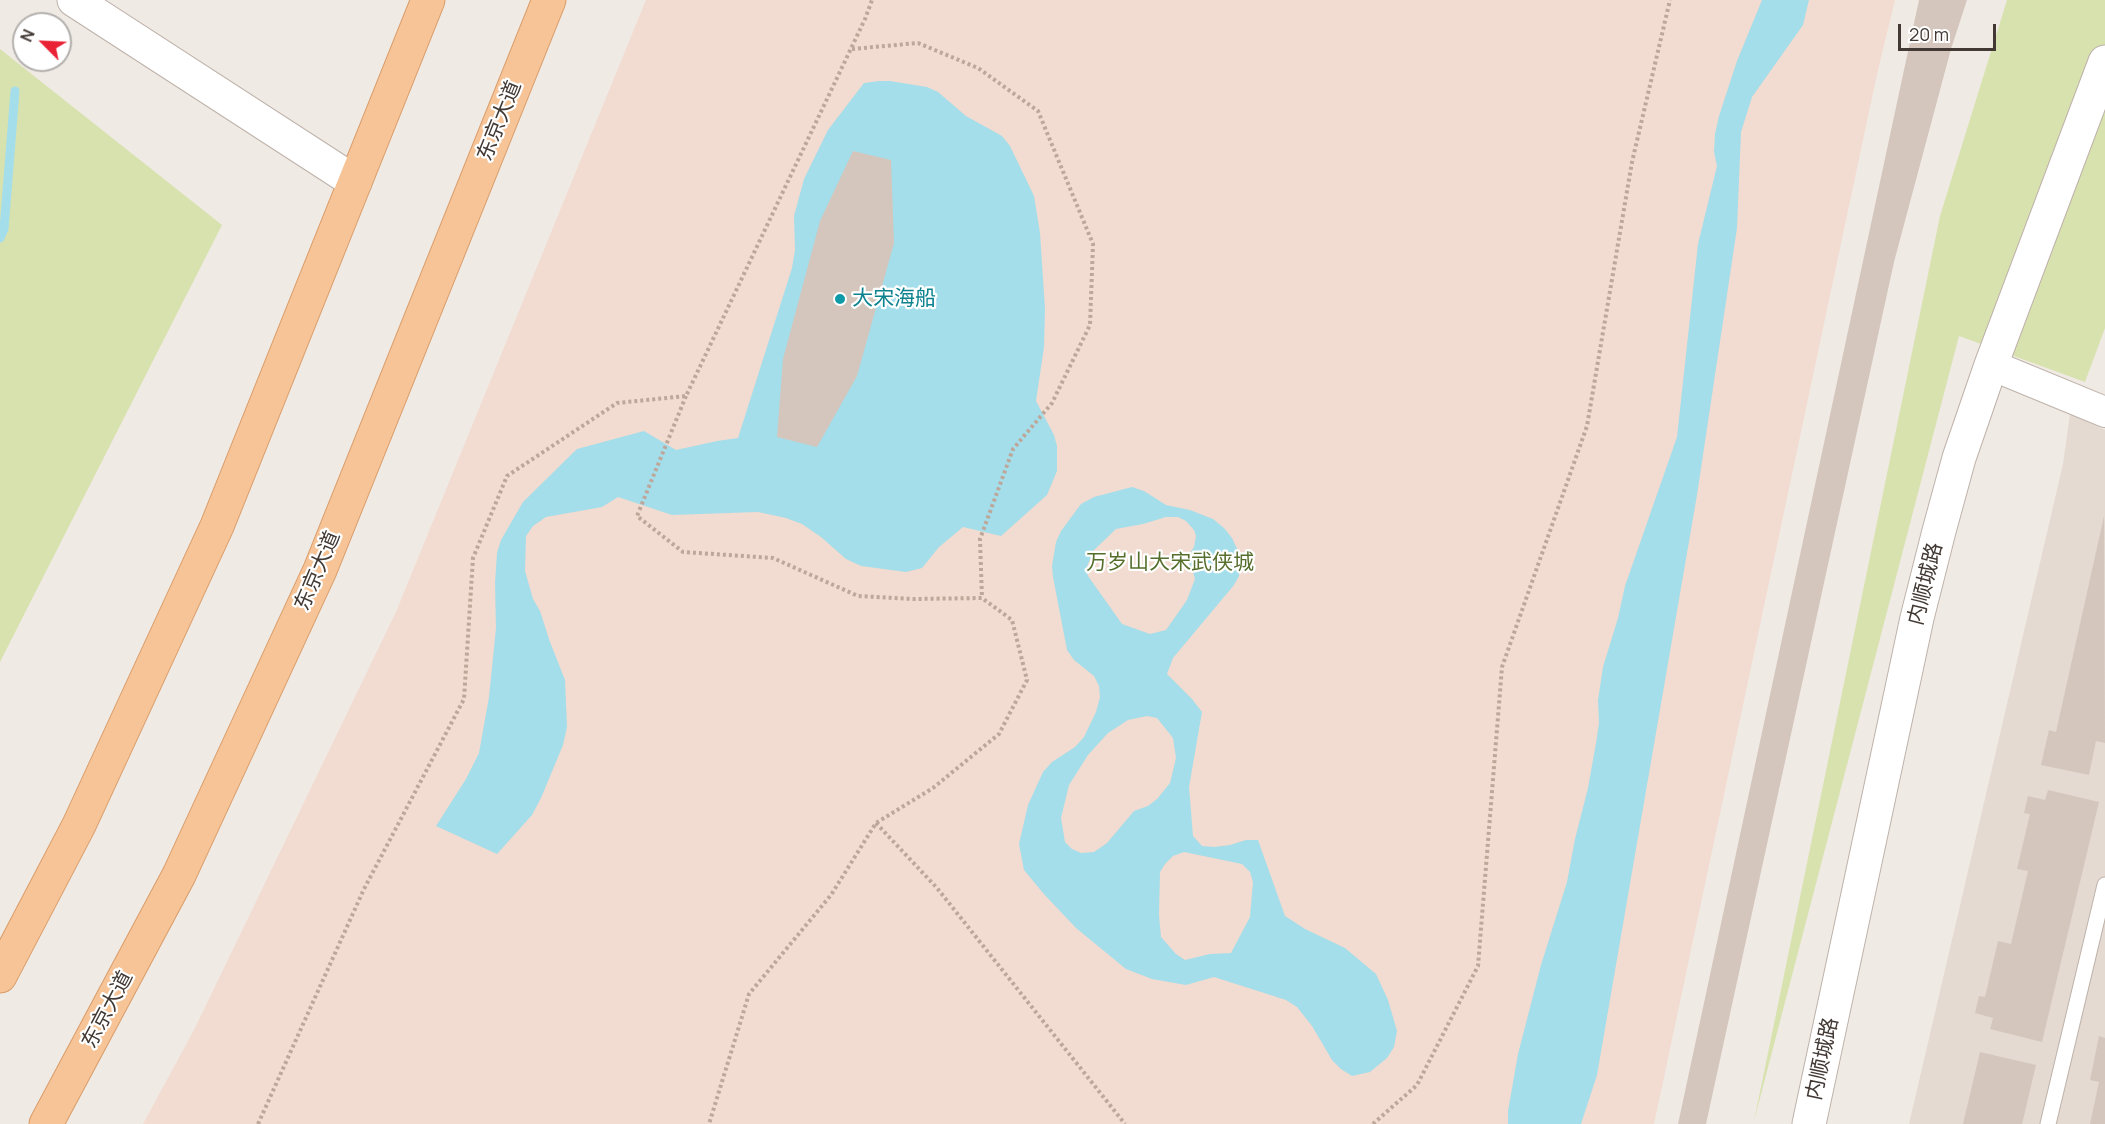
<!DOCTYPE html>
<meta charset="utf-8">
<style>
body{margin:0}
#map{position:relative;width:2105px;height:1124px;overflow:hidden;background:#f0eae4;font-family:Manrope,sans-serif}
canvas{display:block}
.north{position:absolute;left:12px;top:12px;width:60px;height:60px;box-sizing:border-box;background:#fff;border:2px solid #b3b0ae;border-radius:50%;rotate:294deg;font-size:16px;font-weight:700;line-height:24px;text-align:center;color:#423934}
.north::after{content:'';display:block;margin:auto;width:21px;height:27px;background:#e92235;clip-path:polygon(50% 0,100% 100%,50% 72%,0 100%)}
.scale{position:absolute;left:1898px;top:24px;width:98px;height:27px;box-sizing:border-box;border:3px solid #423934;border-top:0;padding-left:8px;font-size:18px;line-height:21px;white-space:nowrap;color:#423934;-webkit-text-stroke:4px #fff;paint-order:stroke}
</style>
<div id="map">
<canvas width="2105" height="1124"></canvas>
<div class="north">N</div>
<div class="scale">20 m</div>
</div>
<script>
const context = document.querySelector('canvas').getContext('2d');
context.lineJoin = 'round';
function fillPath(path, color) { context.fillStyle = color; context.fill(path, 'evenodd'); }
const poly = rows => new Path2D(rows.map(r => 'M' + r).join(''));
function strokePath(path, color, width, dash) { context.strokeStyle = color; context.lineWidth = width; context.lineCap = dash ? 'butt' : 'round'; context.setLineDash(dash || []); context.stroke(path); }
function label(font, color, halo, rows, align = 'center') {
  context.font = font + ' Manrope,"Noto Sans SC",sans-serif'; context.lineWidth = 4.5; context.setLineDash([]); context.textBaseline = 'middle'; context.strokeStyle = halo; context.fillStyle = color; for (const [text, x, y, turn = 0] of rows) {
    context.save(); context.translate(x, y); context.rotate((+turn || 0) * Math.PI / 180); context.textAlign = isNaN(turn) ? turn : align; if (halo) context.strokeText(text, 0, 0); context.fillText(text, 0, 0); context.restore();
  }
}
const residential = poly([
 [2070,414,2105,430,2105,1124,1909,1124,2063,464]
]);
const commercial = poly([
 [646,0,1895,0,1877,74,1654,1124,143,1124,194,1030,396,612]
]);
const green = poly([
 [2007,0,2105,0,2105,328,2085,382,1959,336,1754,1121,1940,216],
 [0,49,222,225,0,662]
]);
const water = poly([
 [1762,0,1809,0,1803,25,1752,97,1741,132,1737,228,1697,495,1597,1075,1581,1124,1508,1124,1508,1111,1518,1054,1541,965,1567,882,1575,839,1588,788,1596,743,1599,723,1598,700,1603,667,1618,618,1625,586,1677,437,1698,244,1717,166,1714,152,1715,134,1719,116,1737,61],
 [879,81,890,81,927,87,938,92,966,116,1002,136,1010,146,1034,196,1040,233,1045,309,1044,347,1036,401,1054,435,1057,446,1057,471,1047,495,1001,536,963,527,939,547,922,568,906,572,861,566,846,559,821,537,802,524,786,518,758,512,672,515,618,497,602,507,546,517,533,526,526,536,525,571,533,599,540,611,550,642,565,680,567,727,563,745,541,798,532,815,497,854,436,826,466,779,479,753,489,697,496,628,495,583,497,553,501,540,523,502,577,449,644,431,676,450,717,441,738,438,792,268,795,250,794,216,804,179,828,130,864,83],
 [1132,487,1144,491,1166,505,1190,510,1213,519,1224,528,1232,538,1238,551,1241,563,1239,576,1234,585,1173,658,1167,674,1192,699,1202,712,1189,787,1193,836,1202,846,1214,847,1230,845,1246,840,1258,840,1285,916,1305,929,1345,948,1376,974,1388,1000,1397,1031,1394,1047,1387,1058,1370,1072,1352,1076,1341,1069,1332,1060,1312,1026,1297,1007,1286,1000,1214,977,1186,985,1152,979,1126,969,1076,928,1043,893,1024,870,1019,844,1028,805,1043,772,1052,762,1075,747,1084,737,1096,712,1100,697,1099,686,1094,676,1074,660,1067,650,1053,577,1052,566,1056,542,1061,531,1081,504,1094,497],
 [1166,517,1178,517,1186,521,1194,530,1196,536,1194,547,1186,559,1192,568,1195,579,1187,600,1166,630,1150,634,1122,624,1088,576,1086,569,1094,550,1116,529,1143,524],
 [1147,716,1157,718,1173,738,1176,758,1170,783,1157,799,1148,806,1134,811,1107,843,1094,852,1081,853,1072,849,1065,842,1061,818,1069,785,1088,755,1108,733,1128,720],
 [1184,852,1242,864,1250,872,1253,882,1250,917,1231,953,1210,954,1185,960,1176,954,1161,937,1159,915,1160,872,1165,864,1173,856]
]);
const stream = poly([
 [0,238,4,229,15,91]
]);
const building = poly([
 [1919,0,1967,0,1951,49,1894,262,1706,1124,1678,1124],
 [853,151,891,160,894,243,857,376,817,447,777,437,783,359,820,221],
 [2104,516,2105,743,2096,741,2089,775,2041,765,2049,730,2056,732],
 [2048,790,2099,802,2042,1042,1990,1029,1993,1018,1975,1013,1979,996,1985,997,1998,941,2011,944,2028,871,2017,869,2030,814,2024,813,2028,796,2045,800],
 [2099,1036,2105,1038,2105,1124,2090,1124,2099,1082,2090,1080],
 [1980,1052,2036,1065,2022,1124,1963,1124]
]);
const path = poly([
 [852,49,918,43,978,68,1038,111,1093,244,1090,325,1052,403,1013,449,980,539,982,598],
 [686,396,637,516,683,552,773,558,858,596,913,599,982,598,1012,620,1027,680,999,734,933,788,876,823,831,895,749,994,709,1124],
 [876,823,937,888,1125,1124],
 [258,1124,364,889,464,699,473,558,507,476,617,403,686,396,865,19,872,0],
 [1373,1124,1417,1085,1478,966,1502,667,1587,426,1632,162,1670,0]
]);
const service = poly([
 [2048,1124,2105,885]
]);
const minor = poly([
 [1991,365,2105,412]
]);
const tertiary = poly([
 [74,0,355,182],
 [1809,1124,1917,618,1939,531,1959,458,1991,365,2105,62]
]);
const primary = poly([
 [0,976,79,825,217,526,428,0],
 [46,1124,179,875,320,570,549,0]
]);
const markers = [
 [840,299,6,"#0f9aa8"]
];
const streetNames = [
 ["东京大道",500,121,-68],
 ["东京大道",318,571,-67],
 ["内顺城路",1926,584,-76],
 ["东京大道",108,1010,-62],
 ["内顺城路",1823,1059,-78]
];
const cultureNames = [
 ["大宋海船",852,299]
];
const parkNames = [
 ["万岁山大宋武侠城",1170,563]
];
fillPath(residential, '#e4dad2');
fillPath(commercial, '#f2dbd0');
fillPath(green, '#d8e2af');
fillPath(water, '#a4deea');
strokePath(stream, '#a4deea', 9);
fillPath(building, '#d4c6bd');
strokePath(service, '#beb2aa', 17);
strokePath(minor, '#beb2aa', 32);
strokePath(tertiary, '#beb2aa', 35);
strokePath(primary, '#d99c69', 35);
strokePath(path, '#bca79a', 4, [3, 3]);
strokePath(service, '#fff', 15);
strokePath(minor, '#fff', 30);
strokePath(tertiary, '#fff', 33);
strokePath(primary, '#f6c497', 33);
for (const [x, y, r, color] of markers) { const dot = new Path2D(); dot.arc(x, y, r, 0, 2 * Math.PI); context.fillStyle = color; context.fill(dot); strokePath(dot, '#fff', 2); }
label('21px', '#423934', '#fff', streetNames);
label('21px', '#0d838f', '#fff', cultureNames, 'left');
label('21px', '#566f2d', '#fff', parkNames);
</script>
